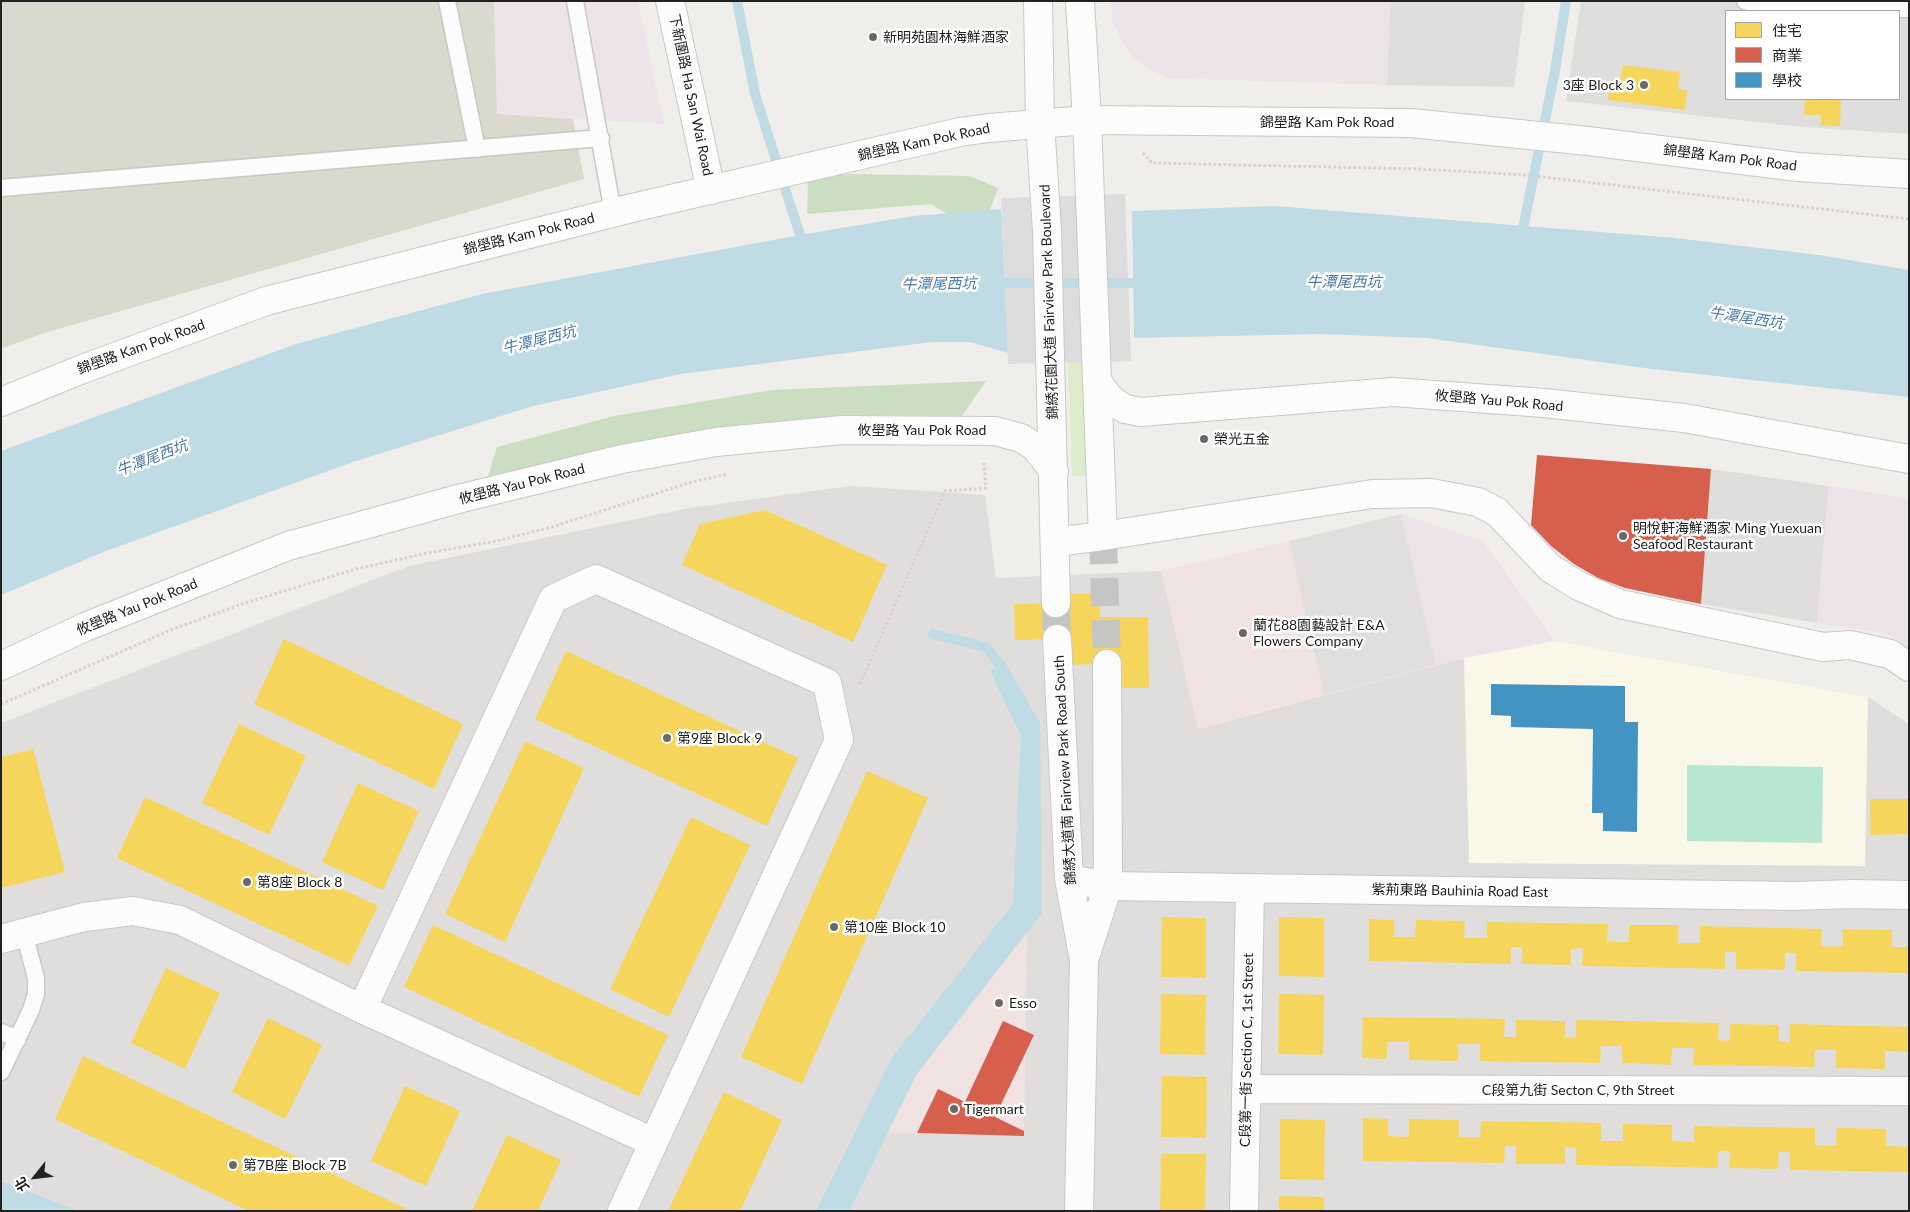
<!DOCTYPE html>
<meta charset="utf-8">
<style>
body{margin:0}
#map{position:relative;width:1910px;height:1212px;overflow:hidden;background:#f0eeeb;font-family:Lato,"Noto Sans TC",sans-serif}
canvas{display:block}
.frame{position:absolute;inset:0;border:2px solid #222;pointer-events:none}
.legend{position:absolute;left:1725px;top:10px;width:175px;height:90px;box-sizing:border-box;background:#fff;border:1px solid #a7a7a7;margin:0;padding:6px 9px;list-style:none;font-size:15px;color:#222}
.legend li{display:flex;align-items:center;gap:10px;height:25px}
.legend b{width:25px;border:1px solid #a7a7a7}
.north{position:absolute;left:10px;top:1152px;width:50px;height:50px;-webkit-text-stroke:4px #fff;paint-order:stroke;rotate:241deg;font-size:14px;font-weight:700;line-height:20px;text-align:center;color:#222}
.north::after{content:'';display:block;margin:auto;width:18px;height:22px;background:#222;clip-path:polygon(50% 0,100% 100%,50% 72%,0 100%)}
</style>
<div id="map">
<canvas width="1910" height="1212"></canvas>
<div class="frame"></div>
<ul class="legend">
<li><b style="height:14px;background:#f6d55c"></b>住宅</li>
<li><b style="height:14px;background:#d6604d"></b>商業</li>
<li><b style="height:14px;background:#4393c3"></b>學校</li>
</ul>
<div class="north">北</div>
</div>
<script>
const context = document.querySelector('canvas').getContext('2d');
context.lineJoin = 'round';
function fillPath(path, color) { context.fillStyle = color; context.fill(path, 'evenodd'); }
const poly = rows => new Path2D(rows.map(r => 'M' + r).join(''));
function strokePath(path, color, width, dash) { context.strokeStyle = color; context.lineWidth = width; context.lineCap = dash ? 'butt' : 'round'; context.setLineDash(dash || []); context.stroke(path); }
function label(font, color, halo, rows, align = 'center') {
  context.font = font + ' Lato,"Noto Sans TC",sans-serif'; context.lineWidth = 5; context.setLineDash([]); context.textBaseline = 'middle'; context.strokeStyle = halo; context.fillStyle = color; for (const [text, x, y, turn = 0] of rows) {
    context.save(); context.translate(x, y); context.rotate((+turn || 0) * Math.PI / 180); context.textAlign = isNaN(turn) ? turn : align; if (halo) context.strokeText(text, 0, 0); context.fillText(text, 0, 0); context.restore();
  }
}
const residential = poly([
 [1390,1,1525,1,1514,87,1387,85],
 [1581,1,1909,1,1909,134,1802,127,1566,101],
 [1726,11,1899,11,1899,99,1726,99],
 [1711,469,1829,486,1817,623,1701,604],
 [851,486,985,495,996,578,1161,571,1199,729,1464,658,1555,641,1868,697,1909,724,1909,1211,1,1211,1,723,409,566,689,508]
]);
const commercial = poly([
 [1289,541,1324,695,1198,729,1161,571],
 [1027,931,1024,1136,888,1133,916,1075]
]);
const industrial = poly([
 [494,1,638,1,664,124,497,114],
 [1111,1,1390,1,1387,85,1166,78,1134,60,1112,23],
 [1829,486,1909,498,1909,648,1887,634,1817,623],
 [1401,514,1483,541,1555,641,1436,665]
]);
const education = poly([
 [1555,641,1868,697,1865,866,1469,863,1464,658]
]);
const construction = poly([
 [1,1,494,1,497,114,573,119,584,179,44,333,1,349]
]);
const grass = poly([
 [1079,221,1088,476,1072,476,1063,222]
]);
const forest = poly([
 [850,174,970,176,998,188,981,235,931,204,807,214,808,178],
 [986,381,962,416,873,415,731,427,487,479,497,447,614,416,772,390]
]);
const pitch = poly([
 [1687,765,1823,767,1822,843,1687,841]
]);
const parking = poly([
 [1401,514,1436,665,1324,695,1289,541]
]);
const water = poly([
 [1275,206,1675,238,1819,255,1909,270,1909,397,1652,369,1427,338,1320,334,1134,338,1132,211],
 [1001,209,1008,353,970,342,932,342,681,374,533,406,353,462,106,551,1,595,1,451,296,344,482,294,800,235,913,216],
 [1004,661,1040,723,1042,913,916,1075,849,1211,816,1211,891,1059,1013,904,1021,736,990,671],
 [1,1181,79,1211,1,1211]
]);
const pier = poly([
 [1125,194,1131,361,1008,364,1001,198]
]);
const homes = poly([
 [1623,65,1680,72,1678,89,1687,90,1685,110,1608,100,1611,80,1620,81],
 [1805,99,1841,99,1840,126,1821,125,1821,115,1804,115],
 [765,510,887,565,853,642,682,565,700,524],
 [1100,593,1100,617,1148,617,1149,688,1114,688,1107,664,1065,665,1057,639,1015,640,1014,604,1056,603,1064,594],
 [284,639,463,724,434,789,254,704],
 [566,651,798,758,767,826,535,719],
 [239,724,306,756,269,835,202,803],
 [525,741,584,768,505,942,445,914],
 [33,749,65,872,1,888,1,757],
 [867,771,928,798,802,1084,741,1057],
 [358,783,419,811,383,890,322,862],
 [145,797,378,906,349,966,117,858],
 [1870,799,1909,799,1909,834,1870,835],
 [691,817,750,845,669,1017,610,989],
 [1162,917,1206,918,1206,978,1161,977],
 [1279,917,1324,918,1324,977,1279,976],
 [1369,919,1394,920,1394,937,1415,937,1416,920,1465,921,1464,938,1487,938,1487,922,1608,924,1607,941,1618,942,1629,942,1629,925,1678,925,1678,943,1700,943,1700,926,1822,929,1821,946,1832,947,1843,946,1843,929,1892,930,1892,947,1909,947,1909,973,1796,971,1796,953,1785,953,1785,970,1736,969,1736,952,1725,952,1725,969,1582,966,1583,948,1571,949,1571,965,1522,964,1522,947,1511,947,1511,964,1369,961],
 [433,925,668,1035,639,1097,404,987],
 [166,968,220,993,185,1069,131,1043],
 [1161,994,1206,995,1205,1055,1160,1054],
 [1279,994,1324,995,1323,1055,1278,1054],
 [1363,1017,1505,1019,1504,1037,1516,1037,1516,1020,1565,1021,1565,1037,1576,1038,1576,1020,1719,1023,1718,1040,1730,1041,1730,1024,1779,1025,1779,1041,1790,1042,1790,1024,1909,1027,1909,1052,1885,1051,1885,1069,1836,1068,1836,1050,1815,1050,1814,1067,1693,1065,1694,1048,1672,1048,1671,1065,1622,1063,1622,1046,1601,1046,1600,1063,1480,1061,1480,1044,1458,1044,1458,1061,1409,1060,1409,1042,1387,1042,1387,1059,1362,1058],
 [268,1018,322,1045,285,1119,232,1092],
 [83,1056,411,1211,249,1211,55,1119],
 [1162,1076,1207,1077,1206,1138,1161,1137],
 [405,1086,460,1111,426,1186,371,1161],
 [724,1092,782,1120,740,1211,668,1211],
 [1363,1118,1388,1119,1388,1136,1409,1137,1409,1119,1459,1120,1459,1137,1480,1137,1481,1121,1601,1123,1601,1141,1623,1141,1623,1124,1672,1125,1672,1141,1694,1142,1694,1126,1815,1128,1815,1145,1836,1146,1837,1128,1886,1129,1886,1146,1909,1147,1909,1172,1790,1170,1790,1152,1779,1152,1778,1169,1729,1168,1730,1151,1718,1151,1718,1168,1576,1165,1576,1148,1565,1147,1565,1164,1516,1164,1516,1146,1505,1146,1504,1163,1363,1161],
 [1280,1119,1325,1120,1324,1180,1280,1179],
 [507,1135,561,1160,538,1211,472,1211],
 [1161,1154,1206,1154,1205,1211,1160,1211],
 [1279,1196,1324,1197,1324,1211,1279,1211]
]);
const shops = poly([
 [1537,455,1711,469,1701,604,1625,588,1598,578,1574,564,1551,546,1531,525],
 [1003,1021,1034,1035,995,1117,1024,1131,1024,1136,917,1133,938,1089,965,1102]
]);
const schools = poly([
 [1491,684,1625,686,1625,722,1638,722,1637,832,1603,831,1603,813,1592,813,1593,729,1511,727,1511,716,1491,715]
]);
const stream = poly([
 [737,1,755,94,800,235],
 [1521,238,1555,71,1566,1],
 [993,283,1146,283],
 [933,634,986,647,1008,676]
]);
const minorTunnel = poly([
 [1103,536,1107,664],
 [1056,603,1057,639]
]);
const path = poly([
 [1143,153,1152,163,1420,169,1525,175,1909,219],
 [860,684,945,491,986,488,984,463],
 [1,704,173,629,245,603,356,569,427,553,497,541,552,527,692,482,728,474]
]);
const service = poly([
 [447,1,477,149],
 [575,1,613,213],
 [1745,1,1759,5,1909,9],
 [1,188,601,138],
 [1,1032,18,1039],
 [1,1072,31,1010,36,994,36,978,24,933]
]);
const minor = poly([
 [670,1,711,190],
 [1087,120,1103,536],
 [1040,122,1047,231,1056,603],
 [1097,381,1110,399,1125,409,1141,412,1393,392,1544,403,1684,418,1909,459],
 [1055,542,1103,536,1372,494,1431,493,1478,502,1497,512,1550,568,1579,586,1620,604,1823,647,1850,645,1890,654,1909,667],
 [1057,639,1069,879,1084,960,1079,1211],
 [1,666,85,627,288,546,458,499,622,459,716,442,842,430,995,431,1021,438,1035,447,1054,471],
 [1069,879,1108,886,1795,896,1852,894,1909,895],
 [1,939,84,917,133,911,180,920,362,1009,653,1142],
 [1085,957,1108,886,1107,664],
 [362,1009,553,599,596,579,827,683,839,740,622,1211],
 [1246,1089,1909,1091],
 [1244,1211,1250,888]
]);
const tertiary = poly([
 [1038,1,1040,122],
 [1080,1,1087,120],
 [1,402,80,370,266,301,632,208,960,132,989,128,1087,120,1411,123,1588,141,1798,167,1909,174]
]);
const markers = [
 [873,37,5,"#6a6968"],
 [1644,85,5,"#6a6968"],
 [1204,439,5,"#6a6968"],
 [1623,536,5,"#6a6968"],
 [1243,633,5,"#6a6968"],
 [667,738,5,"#6a6968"],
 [247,882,5,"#6a6968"],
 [834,927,5,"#6a6968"],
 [999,1003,5,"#6a6968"],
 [954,1109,5,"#6a6968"],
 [233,1165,5,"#6a6968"]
];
const poiNames = [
 ["新明苑園林海鮮酒家",883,37],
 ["3座 Block 3",1634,85,"right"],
 ["榮光五金",1214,439],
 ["明悅軒海鮮酒家 Ming Yuexuan",1633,528],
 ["Seafood Restaurant",1633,544],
 ["蘭花88園藝設計 E&A",1253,625],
 ["Flowers Company",1253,641],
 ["第9座 Block 9",677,738],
 ["第8座 Block 8",257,882],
 ["第10座 Block 10",844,927],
 ["Esso",1009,1003],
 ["Tigermart",964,1109],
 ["第7B座 Block 7B",243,1165]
];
const streetNames = [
 ["下新圍路 Ha San Wai Road",691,95,78],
 ["錦壆路 Kam Pok Road",1327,122],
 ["錦壆路 Kam Pok Road",924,142,-12],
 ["錦壆路 Kam Pok Road",1730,158,7],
 ["錦壆路 Kam Pok Road",529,234,-14],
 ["錦綉花園大道 Fairview Park Boulevard",1049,302,-92],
 ["錦壆路 Kam Pok Road",141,347,-20],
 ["攸壆路 Yau Pok Road",1499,401,5],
 ["攸壆路 Yau Pok Road",922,430],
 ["攸壆路 Yau Pok Road",522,484,-14],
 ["攸壆路 Yau Pok Road",137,607,-22],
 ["錦綉大道南 Fairview Park Road South",1065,770,-93],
 ["紫荊東路 Bauhinia Road East",1460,891,1],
 ["C段第一街 Section C, 1st Street",1247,1050,-89],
 ["C段第九街 Secton C, 9th Street",1578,1090]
];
const waterNames = [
 ["牛潭尾西坑",1344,282],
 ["牛潭尾西坑",939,284,-1],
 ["牛潭尾西坑",1746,318,9],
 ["牛潭尾西坑",539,340,-14],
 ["牛潭尾西坑",152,458,-21]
];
fillPath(residential, '#dfdedc');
fillPath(commercial, '#f1e3e1');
fillPath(industrial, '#ede4e9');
fillPath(education, '#f8f7e8');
fillPath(construction, '#d9d9cd');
fillPath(grass, '#ddeccb');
fillPath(forest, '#cbdec1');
fillPath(pitch, '#b7e6d2');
fillPath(parking, '#e0dfde');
fillPath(water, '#bfdbe3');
fillPath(pier, '#dedddd');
fillPath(homes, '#f6d55c');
fillPath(shops, '#d6604d');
fillPath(schools, '#4393c3');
strokePath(stream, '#bfdbe3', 10);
strokePath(minorTunnel, '#c7c5c3', 28, [28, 14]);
strokePath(service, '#c9c8c7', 19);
strokePath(minor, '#c9c8c7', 30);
strokePath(tertiary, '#c9c8c7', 30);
strokePath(path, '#dccecd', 3, [2.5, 2.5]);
strokePath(service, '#fdfcfc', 16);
strokePath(minor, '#fdfcfc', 28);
strokePath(tertiary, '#fdfcfc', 28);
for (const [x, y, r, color] of markers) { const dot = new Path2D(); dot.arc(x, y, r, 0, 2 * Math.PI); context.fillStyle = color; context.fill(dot); strokePath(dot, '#fff', 2); }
label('14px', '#222', '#fff', poiNames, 'left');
label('14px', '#222', '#fff', streetNames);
label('italic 15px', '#4a7aab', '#fff', waterNames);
</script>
